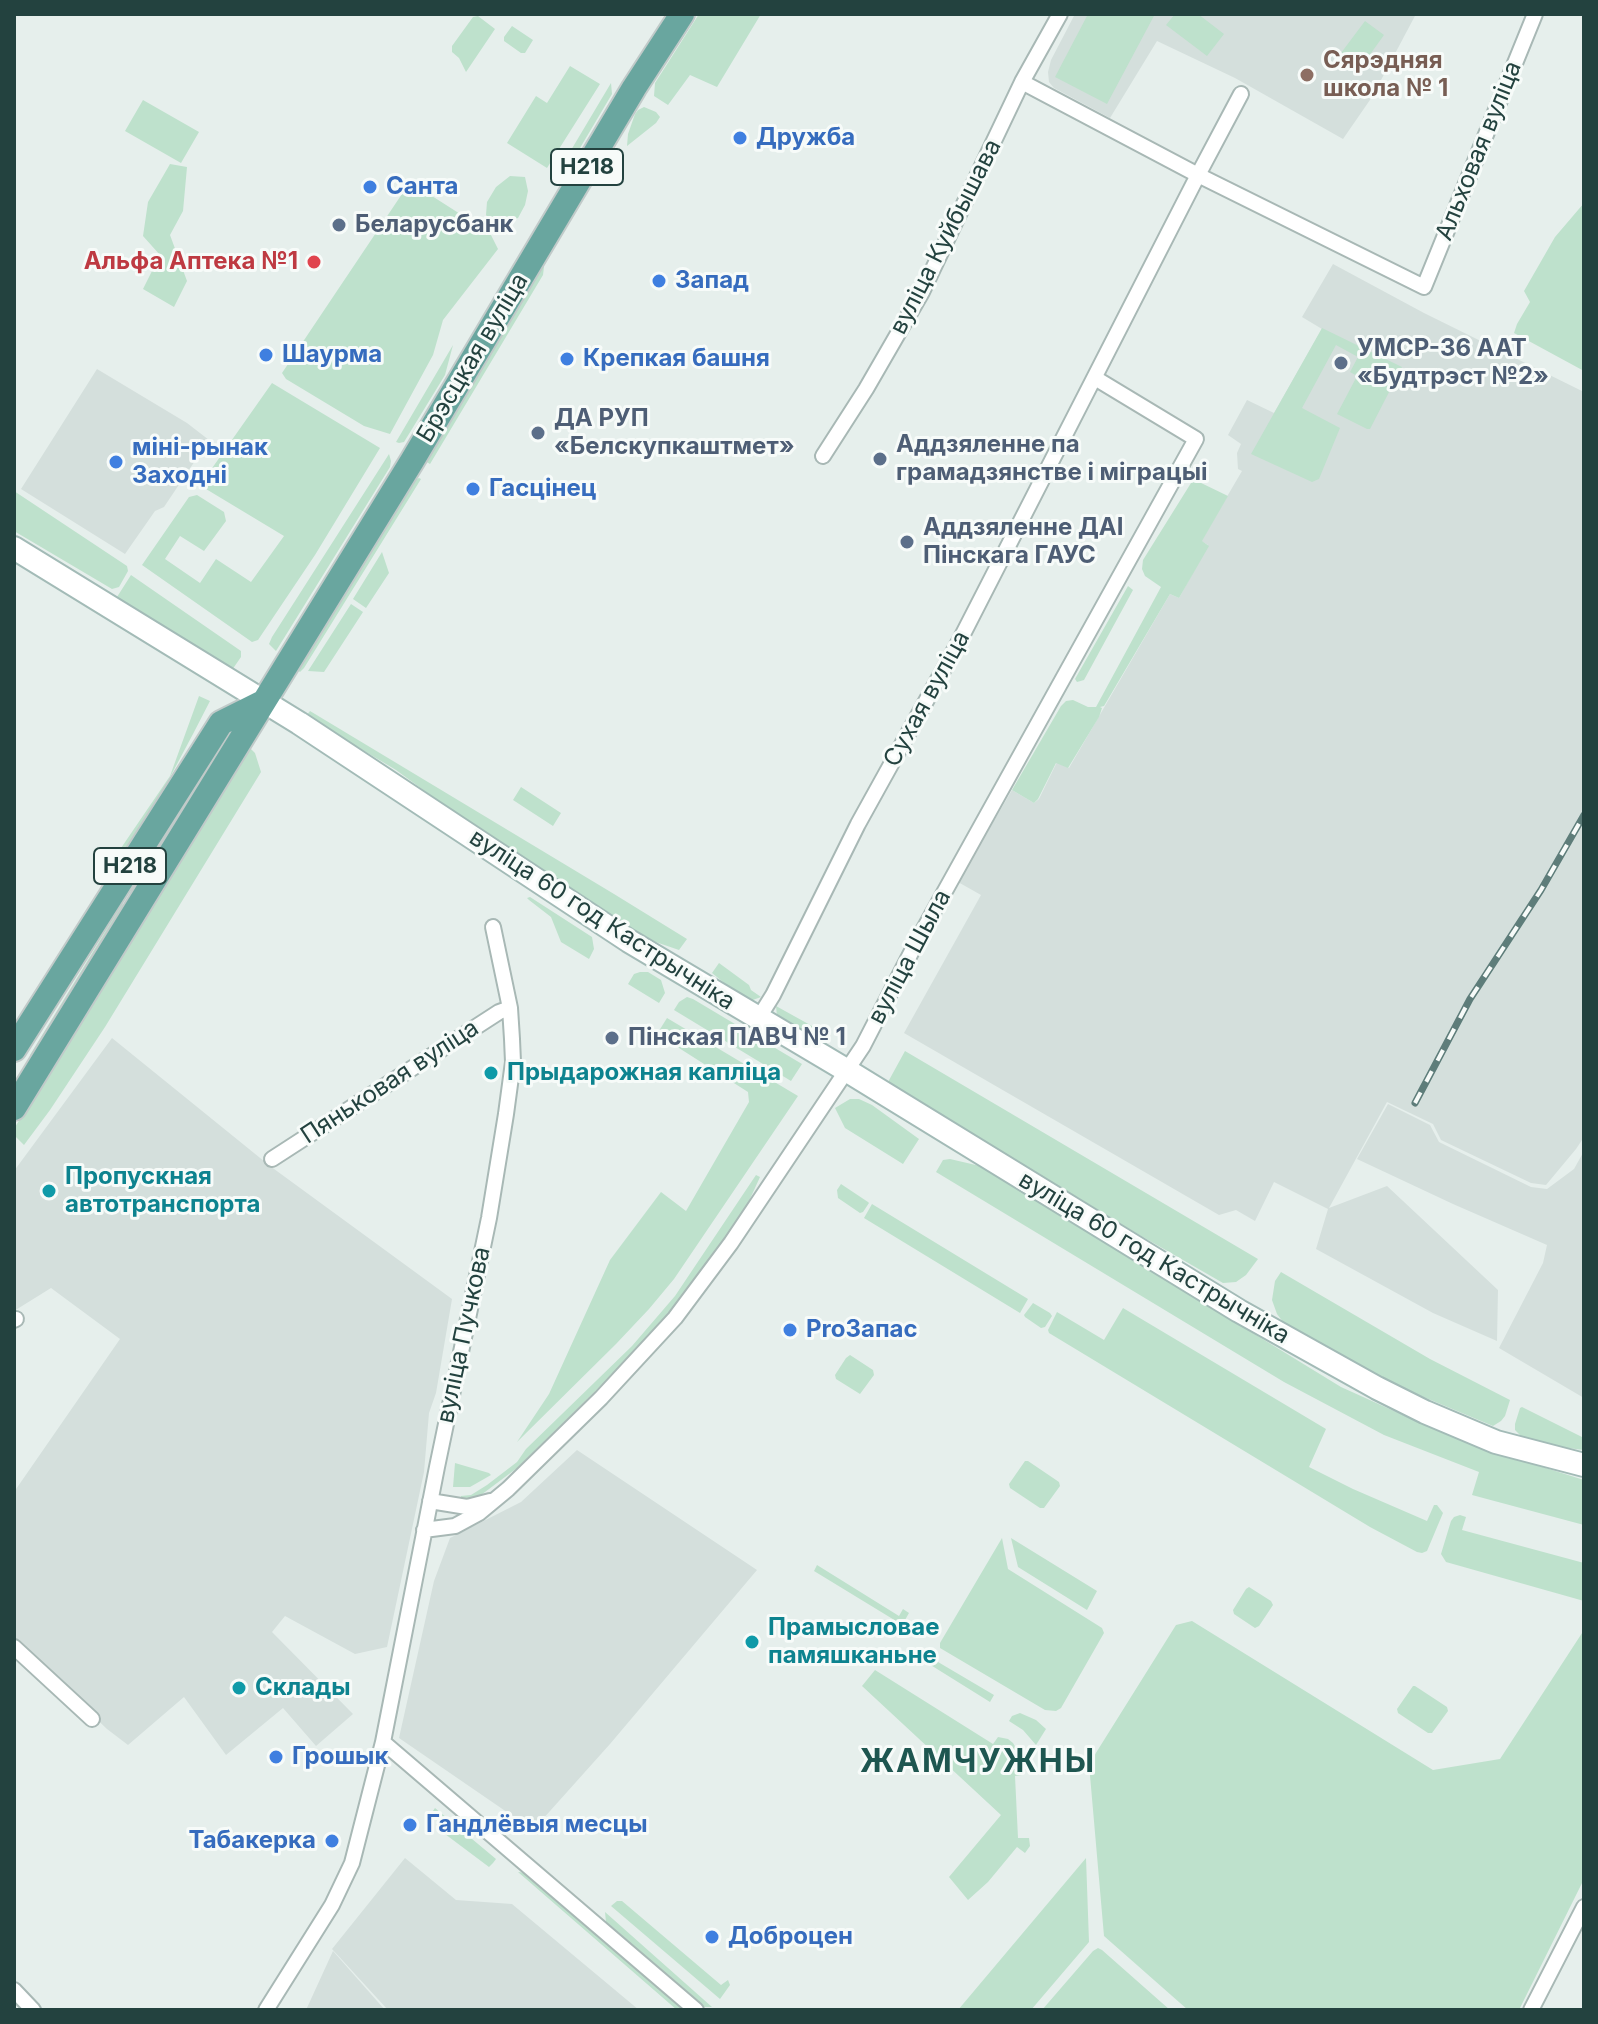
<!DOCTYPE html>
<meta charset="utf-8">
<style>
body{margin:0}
#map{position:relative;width:1598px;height:2024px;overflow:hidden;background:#e6efec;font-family:Inter,sans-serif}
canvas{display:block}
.frame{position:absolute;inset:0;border:16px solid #23423f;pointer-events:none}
</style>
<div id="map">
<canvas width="1598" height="2024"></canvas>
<div class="frame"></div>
</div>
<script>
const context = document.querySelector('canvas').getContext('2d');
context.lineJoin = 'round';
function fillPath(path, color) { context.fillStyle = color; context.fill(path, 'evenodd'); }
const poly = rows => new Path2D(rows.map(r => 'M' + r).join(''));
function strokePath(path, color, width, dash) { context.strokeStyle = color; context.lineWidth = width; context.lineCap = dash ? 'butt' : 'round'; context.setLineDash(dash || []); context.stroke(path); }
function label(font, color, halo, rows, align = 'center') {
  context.font = font + ' Inter,sans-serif'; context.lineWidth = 6; context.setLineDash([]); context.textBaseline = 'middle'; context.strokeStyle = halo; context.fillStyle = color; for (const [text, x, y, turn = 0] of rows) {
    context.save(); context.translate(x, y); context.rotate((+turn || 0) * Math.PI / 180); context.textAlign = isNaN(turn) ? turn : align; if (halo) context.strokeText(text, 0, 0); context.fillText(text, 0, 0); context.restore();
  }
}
const built = poly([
 [1075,14,1416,14,1372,97,1343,139,1235,78,1157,41,1110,118,1054,88,1049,82,1048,72,1051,60],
 [1333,264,1424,313,1584,392,1584,1137,1576,1149,1546,1185,1531,1183,1441,1140,1433,1124,1387,1102,1329,1208,1387,1186,1498,1290,1497,1341,1433,1313,1316,1249,1328,1209,1274,1182,1255,1221,1236,1210,1219,1215,904,1033,981,895,958,882,1012,790,1034,803,1039,799,1057,762,1069,768,1170,594,1179,598,1208,545,1201,541,1242,471,1238,469,1237,453,1241,444,1228,435,1247,400,1274,413,1322,329,1302,317],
 [97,369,187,423,209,440,164,507,155,511,125,554,21,489],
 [112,1038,270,1166,452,1299,436,1393,429,1413,424,1472,387,1647,355,1654,285,1616,272,1632,353,1714,316,1746,283,1708,226,1755,184,1697,128,1745,107,1729,14,1640,14,1492,120,1339,51,1288,14,1311,14,1171],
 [1388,1104,1430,1125,1439,1142,1531,1187,1547,1189,1574,1169,1584,1151,1584,1398,1499,1348,1543,1263,1547,1245,1453,1204,1357,1159],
 [577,1450,757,1570,610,1744,533,1830,399,1738,434,1581,450,1538,521,1502],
 [405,1858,456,1900,512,1904,639,2010,388,2010,332,1949],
 [333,1951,385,2010,306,2010]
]);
const green = poly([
 [699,14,761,14,717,87,690,75,668,105,654,96,655,83],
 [1088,14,1155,14,1107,104,1055,77],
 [1175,14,1198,14,1224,34,1207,56,1166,25],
 [478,16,495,29,466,72,459,58,452,52,452,46,473,17],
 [1365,21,1384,35,1361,67,1341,53],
 [512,26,533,40,525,53,521,53,504,41,504,37],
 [570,66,600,84,547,168,507,143,536,96,547,103],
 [611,83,612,94,564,175,559,178,555,177],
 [143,100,199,132,181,163,125,131],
 [644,107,656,112,660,117,656,123,627,146,628,134,635,114,638,110],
 [170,164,187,167,183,211,170,235,187,281,174,307,143,289,160,255,143,236,148,202],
 [510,176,525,177,528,191,525,205,518,218,505,223,492,223,486,215,487,202,496,187],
 [410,182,490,233,498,249,443,320,433,355,390,434,364,426,286,379,282,373],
 [1584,203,1584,371,1514,333,1517,324,1530,302,1524,291,1555,237],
 [541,262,544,267,543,275,430,464,425,461],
 [1322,328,1402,367,1370,429,1367,429,1337,414,1357,376,1350,372,1358,357,1336,345,1302,408,1340,428,1319,479,1312,482,1251,454],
 [453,345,445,375,412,429,404,442,399,443,396,442],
 [272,383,380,448,315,555,258,640,252,642,142,565,189,497,197,495,224,512,226,521,204,551,180,536,165,559,200,583,216,559,251,582,284,536,206,489,203,481],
 [389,454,391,461,390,467,276,651,269,644,272,637],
 [419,478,421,479,304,668,300,672,297,670,297,668,414,480],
 [1197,481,1228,496,1202,541,1209,546,1179,598,1170,594,1104,706,1100,707,1102,708,1099,717,1068,768,1056,763,1038,799,1034,803,1012,790,1061,706,1066,701,1073,700,1088,707,1096,707,1161,587,1145,576,1142,569,1143,560,1191,483],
 [14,491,127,566,128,571,119,587,112,589,14,531],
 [382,552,389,573,366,608,353,599],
 [131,575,241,651,241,657,232,670,117,597],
 [1128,586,1133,590,1084,680,1077,682,1075,679],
 [351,604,363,612,324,672,308,671],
 [199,696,210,701,193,734,152,811,102,888,102,876,170,776],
 [310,711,614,894,687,939,679,950,647,939,475,828,396,770,306,716],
 [224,744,134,896,130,895,131,887,220,747],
 [248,746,255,753,261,772,105,1027,50,1110,24,1145,14,1135,15,1127,87,1015],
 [521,787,561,813,553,826,513,800],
 [530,897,592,937,594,949,589,959,561,942,551,917,529,900,527,898],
 [122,904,125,906,33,1059,30,1059,30,1055],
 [719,963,749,985,751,990,761,997,750,1001,739,995,712,973],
 [640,972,648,972,661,980,665,993,659,1003,628,984,634,974],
 [687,997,693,999,802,1064,791,1081,674,1010,679,1002],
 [776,1006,821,1031,814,1042,780,1021,777,1016],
 [667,1018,798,1096,674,1279,649,1309,616,1344,517,1442,549,1394,610,1260,661,1192,686,1211,749,1102,748,1092,657,1034],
 [905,1051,1258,1259,1246,1275,1236,1282,1223,1283,1136,1233,888,1082],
 [850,1099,859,1099,872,1105,919,1139,903,1164,845,1128,835,1108],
 [950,1159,980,1166,1341,1387,1425,1425,1514,1458,1584,1480,1584,1525,1472,1495,1479,1472,1384,1435,1284,1382,936,1172,943,1160],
 [756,1175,760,1177,744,1212,671,1312,625,1362,517,1468,481,1495,469,1499,461,1499,461,1496,471,1495,487,1485,517,1462,526,1449,632,1346,675,1296],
 [841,1184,868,1202,869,1203,863,1212,860,1213,838,1198,837,1190],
 [872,1204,1028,1299,1020,1313,864,1218],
 [1281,1272,1430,1359,1510,1400,1505,1416,1501,1421,1493,1426,1414,1393,1347,1360,1283,1322,1277,1314,1272,1300,1275,1281],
 [1033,1303,1050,1313,1052,1316,1045,1327,1041,1328,1025,1317,1024,1315],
 [1123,1308,1326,1429,1309,1467,1353,1489,1427,1521,1434,1505,1437,1505,1443,1513,1427,1551,1422,1553,1417,1552,1370,1527,1049,1333,1048,1330,1057,1312,1104,1340],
 [850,1355,873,1370,874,1375,860,1394,836,1379,835,1375,846,1358],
 [1522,1407,1584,1438,1584,1450,1559,1447,1521,1436,1515,1430,1515,1424,1520,1408],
 [1025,1461,1028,1461,1059,1482,1060,1486,1044,1508,1040,1508,1010,1488,1009,1484],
 [455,1463,489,1473,491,1475,470,1487,453,1487],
 [1460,1515,1466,1517,1462,1530,1584,1563,1584,1601,1446,1562,1441,1554,1451,1521,1454,1517],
 [1002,1538,1008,1569,1102,1628,1104,1633,1061,1708,1056,1711,1045,1710,940,1648,940,1643],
 [1011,1538,1097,1591,1087,1610,1018,1567],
 [817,1565,899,1616,903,1609,909,1613,905,1620,901,1622,896,1621,814,1571],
 [1249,1587,1271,1601,1273,1605,1259,1626,1255,1628,1234,1614,1233,1610,1246,1589],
 [1192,1621,1433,1770,1500,1759,1584,1630,1584,1879,1519,2010,1188,2010,1104,1936,1089,1764,1176,1625],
 [916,1649,994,1695,990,1702,913,1654],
 [875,1670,993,1744,998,1737,1008,1739,1013,1743,1024,1762,1025,1770,1022,1775,1015,1776,1018,1838,1029,1838,1030,1846,1025,1853,1017,1847,988,1882,968,1900,949,1877,1001,1815,862,1686],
 [1413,1686,1415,1686,1447,1707,1448,1711,1432,1733,1428,1733,1398,1713,1397,1709],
 [1020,1713,1036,1720,1046,1729,1036,1745,1023,1730,1009,1721,1012,1716],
 [435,1808,496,1859,493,1863,489,1867,445,1834,441,1828,439,1819,433,1811],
 [1086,1858,1089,1942,1031,2010,958,2010],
 [518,1872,526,1873,686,2010,677,2010],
 [617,1901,622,1901,721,1985,728,1980,730,1985,720,1999,611,1906],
 [605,1912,712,2007,704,2007,606,1922],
 [1098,1948,1102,1950,1170,2010,1042,2010,1093,1951]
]);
const street = poly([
 [1022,82,1198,175,1424,287,1535,14],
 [823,456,866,389,922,292,1022,82,1060,14],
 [493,927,510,1008,512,1039,513,1062,506,1114,489,1218,437,1467,383,1742,696,2010],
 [758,1019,773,995,858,824,961,638,1198,175,1241,94],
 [272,1159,499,1012,510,1008],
 [14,1320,16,1319],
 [430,1501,467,1507,490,1501],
 [424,1530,455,1526,479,1513,508,1489,601,1398,675,1318,731,1243,863,1046,915,945,1196,439,1095,378],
 [14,1647,92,1719],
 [14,1990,33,2010],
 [266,2010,332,1905,352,1863,383,1742],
 [1531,2010,1584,1907]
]);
const secondary = poly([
 [14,548,299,723,629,941,846,1070,1239,1311,1377,1388,1425,1412,1496,1442,1584,1465]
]);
const primary = poly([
 [14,1049,221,723,263,702],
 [14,1108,412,461,634,88,682,14]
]);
const rail = poly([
 [1415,1103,1470,999,1541,890,1584,815]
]);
const markers = [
 [1307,75,8,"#8d6e63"],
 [740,138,8,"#3f7fe0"],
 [370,187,8,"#3f7fe0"],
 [339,225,8,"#5c6f8a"],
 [314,262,8,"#e0444e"],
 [659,281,8,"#3f7fe0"],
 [266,355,8,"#3f7fe0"],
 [567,359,8,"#3f7fe0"],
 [1341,363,8,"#5c6f8a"],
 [538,433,8,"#5c6f8a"],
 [880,459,8,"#5c6f8a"],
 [116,462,8,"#3f7fe0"],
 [473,489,8,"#3f7fe0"],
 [907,542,8,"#5c6f8a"],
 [612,1038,8,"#5c6f8a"],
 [491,1073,8,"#0f9aa8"],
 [49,1191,8,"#0f9aa8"],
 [790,1330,8,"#3f7fe0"],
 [752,1642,8,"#0f9aa8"],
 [239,1688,8,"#0f9aa8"],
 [276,1757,8,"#3f7fe0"],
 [410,1825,8,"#3f7fe0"],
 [332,1841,8,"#3f7fe0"],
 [712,1937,8,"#3f7fe0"]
];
const shields = [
 [587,167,72],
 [130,866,72]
];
const shieldNames = [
 ["Н218",587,167],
 ["Н218",130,866]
];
const educationNames = [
 ["Сярэдняя",1323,61],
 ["школа № 1",1323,89]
];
const shopNames = [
 ["Дружба",756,138],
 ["Санта",386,187],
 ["Запад",675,281],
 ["Шаурма",282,355],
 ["Крепкая башня",583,359],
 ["міні-рынак",132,448],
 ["Заходні",132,476],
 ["Гасцінец",489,489],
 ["ProЗапас",806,1330],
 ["Грошык",292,1757],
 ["Гандлёвыя месцы",426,1825],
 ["Табакерка",316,1841,"right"],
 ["Доброцен",728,1937]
];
const streetNames = [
 ["Альховая вуліца",1479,151,-68],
 ["вуліца Куйбышава",946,237,-63],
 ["Брэсцкая вуліца",473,358,-59],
 ["Сухая вуліца",927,699,-61],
 ["вуліца 60 год Кастрычніка",602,920,33],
 ["вуліца Шыла",910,957,-62],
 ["Пяньковая вуліца",390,1082,-33],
 ["вуліца 60 год Кастрычніка",1154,1258,31],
 ["вуліца Пучкова",464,1335,-78]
];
const serviceNames = [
 ["Беларусбанк",355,225],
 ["УМСР-36 ААТ",1357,349],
 ["«Будтрэст №2»",1357,377],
 ["ДА РУП",554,419],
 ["«Белскупкаштмет»",554,447],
 ["Аддзяленне па",896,445],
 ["грамадзянстве і міграцыі",896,473],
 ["Аддзяленне ДАІ",923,528],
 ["Пінскага ГАУС",923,556],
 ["Пінская ПАВЧ № 1",628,1038]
];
const healthNames = [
 ["Альфа Аптека №1",298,262]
];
const cultureNames = [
 ["Прыдарожная капліца",507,1073],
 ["Пропускная",65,1177],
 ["автотранспорта",65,1205],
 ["Прамысловае",768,1628],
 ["памяшканьне",768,1656],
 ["Склады",255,1688]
];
const districtNames = [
 ["ЖАМЧУЖНЫ",978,1762]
];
fillPath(built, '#d4dfdc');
fillPath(green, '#bee1cc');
strokePath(street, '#a8b8b5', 18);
strokePath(secondary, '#a3bbb7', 26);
strokePath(primary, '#c1cac9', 28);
strokePath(street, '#fff', 14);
strokePath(secondary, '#fff', 22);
strokePath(primary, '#69a69f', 24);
strokePath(rail, '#5e7d7a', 7);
strokePath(rail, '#f7fbf9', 4, [12]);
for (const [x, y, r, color] of markers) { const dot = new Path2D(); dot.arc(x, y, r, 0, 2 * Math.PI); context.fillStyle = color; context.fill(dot); strokePath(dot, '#f7fbf9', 3); }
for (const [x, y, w] of shields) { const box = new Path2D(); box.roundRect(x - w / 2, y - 18, w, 36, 6); context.fillStyle = '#f7fbf9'; context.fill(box); strokePath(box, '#23423f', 2); }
label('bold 22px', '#23423f', null, shieldNames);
label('bold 24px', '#785e54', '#f7fbf9', educationNames, 'left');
label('bold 24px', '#366cbe', '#f7fbf9', shopNames, 'left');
label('24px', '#23423f', '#f7fbf9', streetNames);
label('bold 24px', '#4e5e75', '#f7fbf9', serviceNames, 'left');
label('bold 24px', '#be3a42', '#f7fbf9', healthNames, 'right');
label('bold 24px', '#0d838f', '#f7fbf9', cultureNames, 'left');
context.letterSpacing = '2px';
label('bold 32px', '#1e5650', '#f7fbf9', districtNames);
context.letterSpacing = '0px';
</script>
